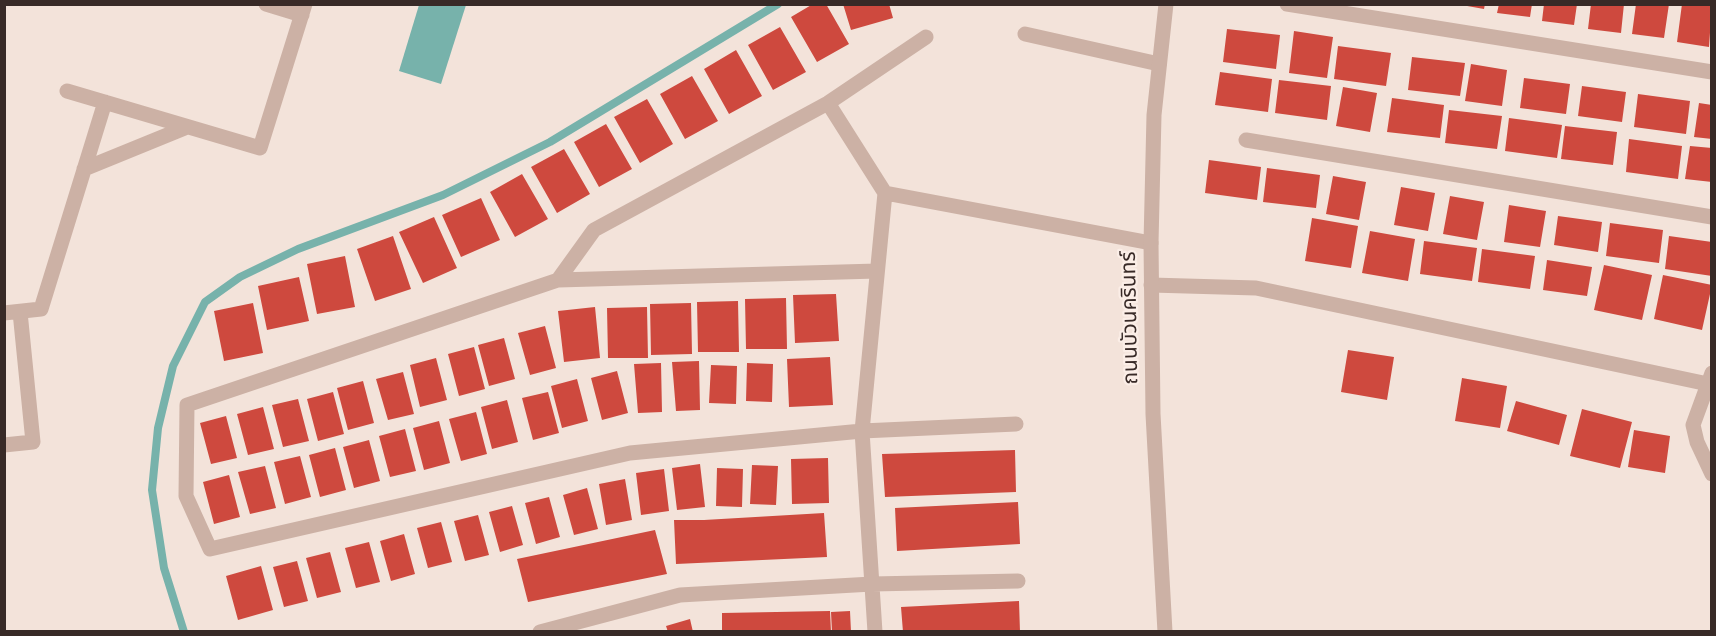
<!DOCTYPE html>
<meta charset="utf-8">
<style>
body{margin:0}
#map{position:relative;width:1716px;height:636px;overflow:hidden;background:#f3e3da;font-family:"Nunito Sans",sans-serif}
canvas{display:block}
.frame{position:absolute;inset:0;border:6px solid #382a27;pointer-events:none}
</style>
<div id="map">
<canvas width="1716" height="636"></canvas>
<div class="frame"></div>
</div>
<script>
const context = document.querySelector('canvas').getContext('2d');
context.lineJoin = 'round';
function fillPath(path, color) { context.fillStyle = color; context.fill(path, 'evenodd'); }
const poly = rows => new Path2D(rows.map(r => 'M' + r).join(''));
function strokePath(path, color, width, dash) { context.strokeStyle = color; context.lineWidth = width; context.lineCap = dash ? 'butt' : 'round'; context.setLineDash(dash || []); context.stroke(path); }
function label(font, color, halo, rows, align = 'center') {
  context.font = font + ' "Nunito Sans","Noto Sans Thai",sans-serif'; context.lineWidth = 4.5; context.setLineDash([]); context.textBaseline = 'middle'; context.strokeStyle = halo; context.fillStyle = color; for (const [text, x, y, turn = 0] of rows) {
    context.save(); context.translate(x, y); context.rotate((+turn || 0) * Math.PI / 180); context.textAlign = isNaN(turn) ? turn : align; if (halo) context.strokeText(text, 0, 0); context.fillText(text, 0, 0); context.restore();
  }
}
const water = poly([
 [419,5,466,5,441,84,399,71]
]);
const stream = poly([
 [184,632,164,568,152,490,158,428,173,366,205,302,240,277,298,249,443,195,550,142,778,4]
]);
const building = poly([
 [813,4,826,4,849,44,817,62,791,17],
 [843,4,889,4,893,18,851,30],
 [1456,4,1485,4,1484,9],
 [1499,4,1532,4,1530,17,1497,13],
 [1544,4,1577,4,1574,25,1542,21],
 [1591,4,1624,4,1621,33,1588,29],
 [1636,4,1669,4,1664,38,1632,34],
 [1682,4,1712,4,1709,47,1677,42],
 [780,27,806,72,773,90,748,45],
 [1227,29,1280,35,1276,69,1223,62],
 [1294,31,1333,37,1327,78,1289,73],
 [1338,46,1391,53,1386,86,1334,79],
 [736,50,762,96,729,114,704,69],
 [1412,57,1465,63,1460,96,1408,90],
 [1471,64,1507,70,1502,106,1465,101],
 [1220,72,1272,79,1268,112,1215,105],
 [692,76,718,121,685,139,660,94],
 [1524,78,1570,84,1566,114,1520,108],
 [1279,80,1331,86,1327,120,1275,113],
 [1582,86,1626,92,1622,122,1578,116],
 [1343,87,1377,93,1370,132,1336,126],
 [1638,94,1690,101,1686,134,1634,127],
 [1392,98,1444,105,1440,138,1387,132],
 [647,99,673,144,640,163,614,117],
 [1699,103,1712,105,1712,139,1694,137],
 [1449,110,1502,116,1497,149,1445,143],
 [1509,118,1562,125,1557,158,1505,151],
 [606,124,632,169,599,187,574,142],
 [1565,126,1617,132,1613,165,1561,159],
 [1629,139,1682,146,1678,179,1626,172],
 [1690,146,1712,148,1712,182,1685,179],
 [564,149,590,194,557,213,531,167],
 [1209,160,1261,167,1257,200,1205,193],
 [1267,168,1320,175,1316,208,1263,202],
 [522,174,548,219,515,237,490,192],
 [1333,176,1366,182,1359,220,1326,214],
 [1401,187,1435,193,1428,231,1394,225],
 [1450,196,1484,202,1477,240,1443,234],
 [481,198,500,240,461,257,442,215],
 [1509,205,1546,211,1540,247,1504,242],
 [1558,216,1602,222,1598,252,1554,245],
 [434,217,457,268,423,283,399,232],
 [1312,218,1358,226,1351,268,1305,261],
 [1610,223,1663,230,1659,263,1606,256],
 [1370,231,1415,239,1408,281,1362,273],
 [393,236,411,289,375,301,357,249],
 [1669,236,1712,242,1712,276,1665,269],
 [1424,241,1477,248,1472,281,1420,274],
 [1482,249,1535,256,1530,289,1478,282],
 [345,256,355,307,317,314,307,264],
 [1547,260,1592,267,1587,296,1543,290],
 [1604,265,1652,275,1642,320,1594,310],
 [1663,275,1712,285,1702,330,1654,319],
 [299,277,309,321,267,330,258,286],
 [836,294,839,341,795,343,793,295],
 [786,298,787,349,746,349,745,299],
 [738,301,739,352,698,352,697,302],
 [253,303,263,353,224,361,214,311],
 [691,303,692,354,651,355,650,304],
 [595,307,600,358,564,362,558,311],
 [647,307,648,358,608,358,607,308],
 [545,326,556,368,530,375,518,333],
 [504,338,515,379,489,386,478,345],
 [474,347,485,389,459,396,448,354],
 [1348,350,1394,357,1387,400,1341,392],
 [830,357,833,405,789,407,787,359],
 [436,358,447,400,420,407,410,365],
 [699,361,700,410,676,411,672,362],
 [661,363,662,412,638,413,634,364],
 [747,363,773,364,772,402,746,401],
 [711,365,737,366,736,404,709,403],
 [617,371,628,413,602,420,591,378],
 [403,372,414,414,388,420,376,379],
 [1462,378,1507,386,1500,428,1455,421],
 [577,379,588,421,562,428,551,386],
 [363,381,374,423,348,430,337,388],
 [333,392,344,434,318,441,307,399],
 [548,392,559,433,533,440,522,398],
 [298,399,309,441,283,447,272,405],
 [507,400,518,442,492,449,481,407],
 [1516,401,1567,415,1559,445,1507,431],
 [263,407,274,449,248,455,237,414],
 [1582,409,1632,422,1620,468,1570,456],
 [476,412,487,454,461,461,449,419],
 [226,416,237,458,211,464,200,423],
 [439,421,450,463,424,470,413,428],
 [405,429,416,471,390,477,379,436],
 [1634,430,1670,436,1665,473,1628,467],
 [369,440,380,481,354,488,343,447],
 [335,448,346,490,320,497,309,455],
 [1015,450,1016,492,885,497,882,454],
 [300,456,311,497,285,504,274,462],
 [828,458,829,503,792,504,791,459],
 [700,464,705,507,677,510,672,468],
 [752,465,778,466,776,505,750,504],
 [265,466,276,508,250,514,238,472],
 [717,468,743,469,742,507,716,506],
 [664,469,669,511,641,515,636,473],
 [229,475,240,517,214,524,203,482],
 [625,479,632,520,606,525,599,484],
 [587,488,598,529,574,535,563,495],
 [549,497,560,537,536,544,525,503],
 [1018,502,1020,544,897,551,895,508],
 [512,506,523,545,500,552,489,512],
 [824,513,827,557,676,564,674,520,704,520],
 [478,515,489,555,465,561,454,521],
 [441,522,452,562,428,568,417,528],
 [655,530,667,574,528,602,517,559],
 [404,534,415,574,391,581,380,541],
 [369,542,380,582,356,588,345,548],
 [330,552,341,592,317,598,306,558],
 [297,561,308,601,284,607,273,567],
 [261,566,273,610,238,620,226,576],
 [1019,601,1020,632,903,632,901,607],
 [830,611,831,632,722,632,722,613],
 [850,611,851,632,832,632,831,612],
 [690,619,693,632,668,632,666,626]
]);
const minor = poly([
 [266,4,302,15],
 [1287,4,1712,72],
 [1025,34,1159,64],
 [67,91,260,148,305,4],
 [828,103,885,193,1151,243],
 [1246,140,1712,217],
 [84,169,187,127],
 [877,271,558,280,187,405,186,496,210,549,630,453,862,431,1016,424],
 [558,280,594,230,828,103,926,37],
 [1151,285,1256,288,1708,384],
 [4,313,41,309,105,102],
 [1712,373,1693,425,1697,442,1712,474],
 [4,445,33,442,20,312],
 [540,632,680,595,872,584,1018,581],
 [875,632,862,431,885,193]
]);
const tertiary = poly([
 [1165,632,1153,414,1151,243,1154,115,1166,4]
]);
const streetNames = [
 ["ถนนบัวนครินทร์",1131,318,-91]
];
fillPath(water, '#77b2ab');
strokePath(stream, '#77b2ab', 8);
fillPath(building, '#ce493e');
strokePath(minor, '#ccb1a5', 15);
strokePath(tertiary, '#ccb1a5', 15);
label('21px', '#382a27', '#fbeee7', streetNames);
</script>
